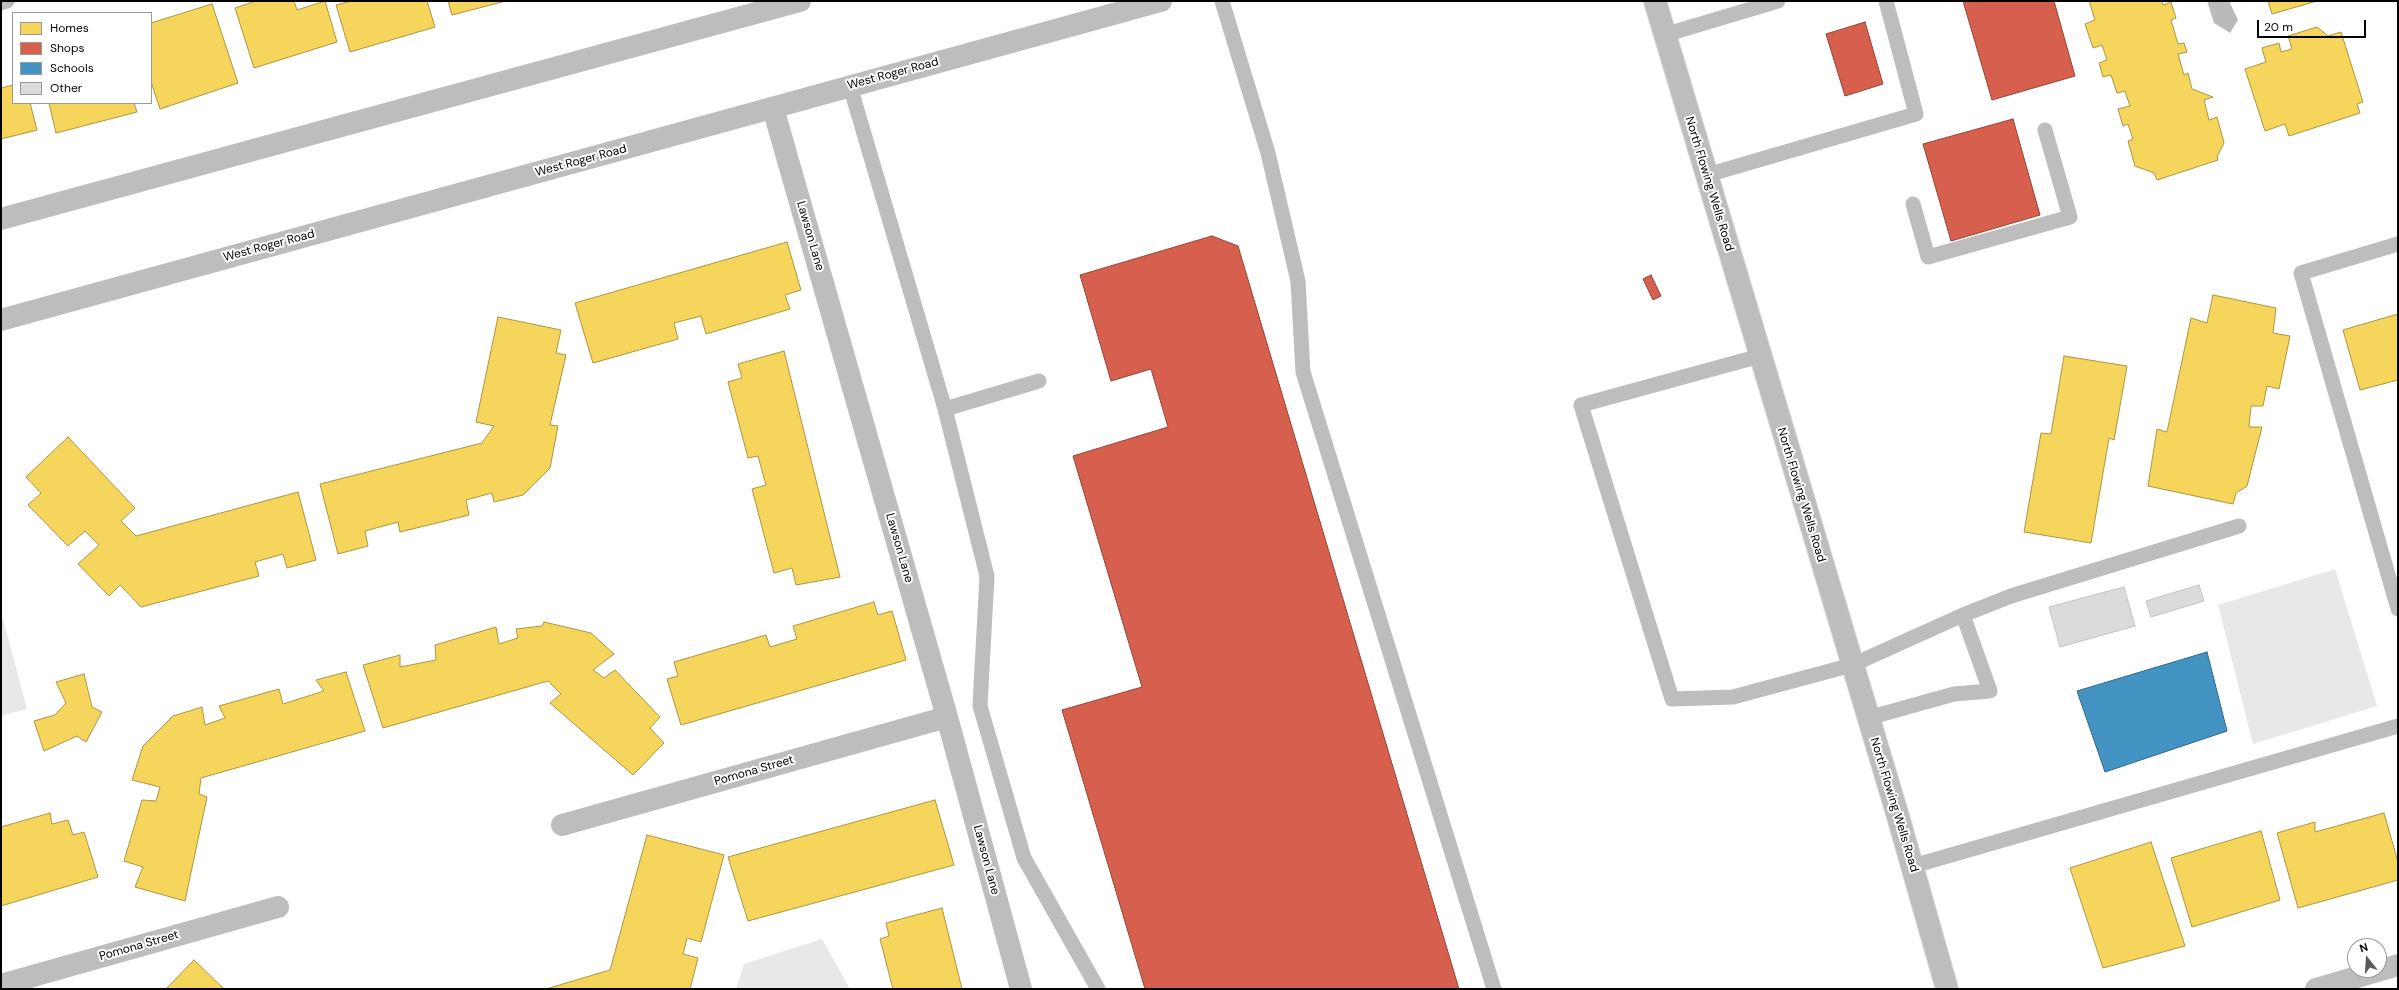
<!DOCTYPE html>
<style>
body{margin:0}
#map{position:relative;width:2399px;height:990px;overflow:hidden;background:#fff;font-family:"DM Sans",sans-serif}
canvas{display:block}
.frame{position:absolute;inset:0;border:2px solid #000;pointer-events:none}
.legend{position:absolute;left:12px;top:12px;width:140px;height:92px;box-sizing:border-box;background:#fff;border:1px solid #999;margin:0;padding:5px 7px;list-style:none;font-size:12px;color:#000}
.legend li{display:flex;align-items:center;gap:8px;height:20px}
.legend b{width:20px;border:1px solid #999}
.north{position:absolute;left:2347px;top:938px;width:40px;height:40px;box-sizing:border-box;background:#fff;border:1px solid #999;border-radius:50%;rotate:343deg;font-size:11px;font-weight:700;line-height:16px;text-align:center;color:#000}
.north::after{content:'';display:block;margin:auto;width:14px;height:18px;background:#595959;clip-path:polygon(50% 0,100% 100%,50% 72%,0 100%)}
.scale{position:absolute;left:2257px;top:20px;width:109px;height:18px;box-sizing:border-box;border:2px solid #000;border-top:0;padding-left:5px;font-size:12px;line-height:14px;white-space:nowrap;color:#000;-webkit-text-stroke:3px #fff;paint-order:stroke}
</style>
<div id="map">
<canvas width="2399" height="990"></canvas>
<div class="frame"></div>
<ul class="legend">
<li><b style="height:11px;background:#f6d55c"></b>Homes</li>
<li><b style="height:11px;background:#d6604d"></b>Shops</li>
<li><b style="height:11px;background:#4393c3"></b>Schools</li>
<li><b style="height:11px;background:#dbdbdb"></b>Other</li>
</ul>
<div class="north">N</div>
<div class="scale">20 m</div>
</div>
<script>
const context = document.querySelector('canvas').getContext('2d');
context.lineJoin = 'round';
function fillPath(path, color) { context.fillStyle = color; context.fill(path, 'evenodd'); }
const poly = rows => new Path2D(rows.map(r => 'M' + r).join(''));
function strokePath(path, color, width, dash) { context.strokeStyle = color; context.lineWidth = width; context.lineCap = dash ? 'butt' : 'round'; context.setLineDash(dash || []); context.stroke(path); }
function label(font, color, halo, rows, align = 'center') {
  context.font = font + ' "DM Sans",sans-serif'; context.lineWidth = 4; context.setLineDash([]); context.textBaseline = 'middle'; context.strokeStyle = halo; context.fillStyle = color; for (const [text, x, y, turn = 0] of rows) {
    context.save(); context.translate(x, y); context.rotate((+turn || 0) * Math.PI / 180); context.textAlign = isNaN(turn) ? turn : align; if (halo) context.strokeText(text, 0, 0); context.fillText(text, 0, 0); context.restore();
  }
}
const green = poly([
 [2335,569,2377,706,2253,744,2218,605],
 [1,611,27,709,1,716],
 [822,939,850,989,736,989,744,964]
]);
const water = poly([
 [2207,1,2231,1,2230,3,2238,20,2230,33,2214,23]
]);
const homes = poly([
 [256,1,294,1,297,10,325,1,337,42,254,68,235,8,256,1],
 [352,1,427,1,435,27,350,52,336,5,352,1],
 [448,1,506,1,452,15,448,1],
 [2089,1,2162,1,2163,5,2171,2,2176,18,2171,20,2178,44,2184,43,2187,52,2178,54,2184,75,2188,73,2192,89,2213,97,2204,100,2209,120,2217,117,2224,143,2217,157,2218,160,2157,180,2154,173,2135,166,2128,141,2133,139,2128,124,2123,126,2118,109,2130,106,2125,91,2117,93,2111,75,2103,77,2099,63,2107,60,2102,45,2093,48,2085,24,2095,20,2089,1],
 [2268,1,2317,1,2272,14,2268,1],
 [212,4,238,83,160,109,151,82,151,23,212,4],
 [2317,27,2328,36,2341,32,2363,102,2357,104,2360,113,2289,136,2285,124,2265,131,2245,69,2266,62,2262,48,2279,43,2281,52,2292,49,2288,36,2317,27],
 [13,85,13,103,30,103,37,130,1,139,1,88,13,85],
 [49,103,134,103,137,112,56,133,49,103],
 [787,242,801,290,785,295,790,309,706,334,701,316,674,323,678,339,593,363,575,303,787,242],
 [2213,295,2276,308,2273,333,2290,336,2279,389,2267,386,2263,406,2251,406,2249,427,2262,427,2247,486,2236,493,2233,504,2148,486,2157,429,2167,432,2191,318,2207,323,2213,295],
 [2398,314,2398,380,2360,390,2343,330,2398,314],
 [498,317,561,330,556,353,566,355,550,425,558,426,550,468,523,495,494,502,492,493,466,500,469,515,400,532,398,522,365,531,368,546,338,554,320,484,482,443,494,426,476,422,498,317],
 [784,351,840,577,796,585,792,568,774,573,752,489,766,485,758,456,748,458,728,382,742,378,738,364,784,351],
 [2064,356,2127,366,2114,440,2109,438,2091,543,2024,532,2041,433,2051,434,2064,356],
 [68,437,135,508,121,521,136,536,298,492,316,560,287,568,283,554,255,562,259,576,141,607,120,585,109,596,78,564,99,545,85,531,68,546,28,505,41,493,26,477,68,437],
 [874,602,878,615,892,611,906,660,681,725,667,679,678,676,674,662,766,635,770,647,797,639,793,626,874,602],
 [544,622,591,633,614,654,593,670,604,678,615,670,660,717,650,728,664,743,633,775,550,703,561,694,548,681,383,728,363,665,400,655,400,667,436,660,435,645,496,627,499,644,518,638,516,629,542,626,544,622],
 [346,672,365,731,201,778,199,794,207,797,185,901,135,887,143,867,124,861,142,800,156,801,160,787,132,780,143,746,173,716,202,707,205,725,225,718,219,706,279,689,283,704,324,691,316,680,346,672],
 [84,674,92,707,102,712,86,742,77,736,44,751,34,721,55,715,66,703,56,682,84,674],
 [935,800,954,865,748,921,728,857,935,800],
 [50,813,52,824,68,820,73,835,84,832,98,877,1,906,1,827,50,813],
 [2384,813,2398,862,2398,880,2298,908,2277,833,2315,822,2315,832,2384,813],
 [2261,831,2280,900,2192,927,2171,858,2261,831],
 [647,835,724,855,701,942,687,938,683,954,698,958,690,989,546,989,610,970,647,835],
 [2151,842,2185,946,2103,968,2070,868,2151,842],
 [942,908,962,989,893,989,880,939,889,936,886,923,942,908],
 [194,960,224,989,166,989,194,960]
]);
const shops = poly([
 [1963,1,2054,1,2075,76,1992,100,1963,1],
 [1865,22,1883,84,1845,96,1826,34,1865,22],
 [2013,119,2040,215,1951,241,1923,144,2013,119],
 [1212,236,1238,246,1459,989,1145,989,1062,710,1142,687,1073,456,1168,427,1151,369,1111,381,1080,275,1212,236],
 [1651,275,1661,296,1653,300,1643,279,1651,275]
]);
const schools = poly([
 [2207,652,2227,731,2105,772,2077,691,2207,652]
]);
const building = poly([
 [2199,585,2204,601,2151,617,2146,601,2199,585],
 [2124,587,2135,626,2060,647,2049,607,2124,587]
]);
const service = poly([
 [1222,1,1268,153,1298,281,1303,372,1494,989],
 [1,3,7,1],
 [1664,35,1778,1],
 [850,86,945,409,987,576,980,706,1024,858,1098,989],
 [1707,175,1916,114,1886,1],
 [1913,204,1928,257,2070,217,2045,130],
 [2398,244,2301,273,2398,609],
 [1760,356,1581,405,1672,699,1733,697,1852,665,1963,615,2011,596,2239,526],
 [945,409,1039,381],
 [1868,718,1954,694,1990,691,1963,615],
 [1913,866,2398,726]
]);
const minor = poly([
 [773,108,947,717,1021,989],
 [1,219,800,1],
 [562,825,947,717],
 [1,985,278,907],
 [2316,989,2398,965]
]);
const tertiary = poly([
 [1,320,1161,1]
]);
const primary = poly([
 [1655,1,1897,813,1947,989]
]);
const streetNames = [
 ["West Roger Road",893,74,-15],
 ["West Roger Road",581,161,-15],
 ["North Flowing Wells Road",1709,184,73],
 ["Lawson Lane",810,236,74],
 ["West Roger Road",269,246,-15],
 ["North Flowing Wells Road",1801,495,73],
 ["Lawson Lane",899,548,74],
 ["Pomona Street",754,771,-16],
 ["North Flowing Wells Road",1894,805,73],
 ["Lawson Lane",986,860,75],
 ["Pomona Street",139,946,-16]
];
fillPath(green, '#e8e8e8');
fillPath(water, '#bababa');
fillPath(homes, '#f6d55c');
strokePath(homes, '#ac9540', 1);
fillPath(shops, '#d6604d');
strokePath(shops, '#964336', 1);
fillPath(schools, '#4393c3');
strokePath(schools, '#2f6788', 1);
fillPath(building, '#dbdbdb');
strokePath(building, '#c3c3c3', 1);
strokePath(primary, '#dbdbdb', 24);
strokePath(service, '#bdbdbd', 15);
strokePath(minor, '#bdbdbd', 22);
strokePath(tertiary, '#bdbdbd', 22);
strokePath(primary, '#bdbdbd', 22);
label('12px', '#000', '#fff', streetNames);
</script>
